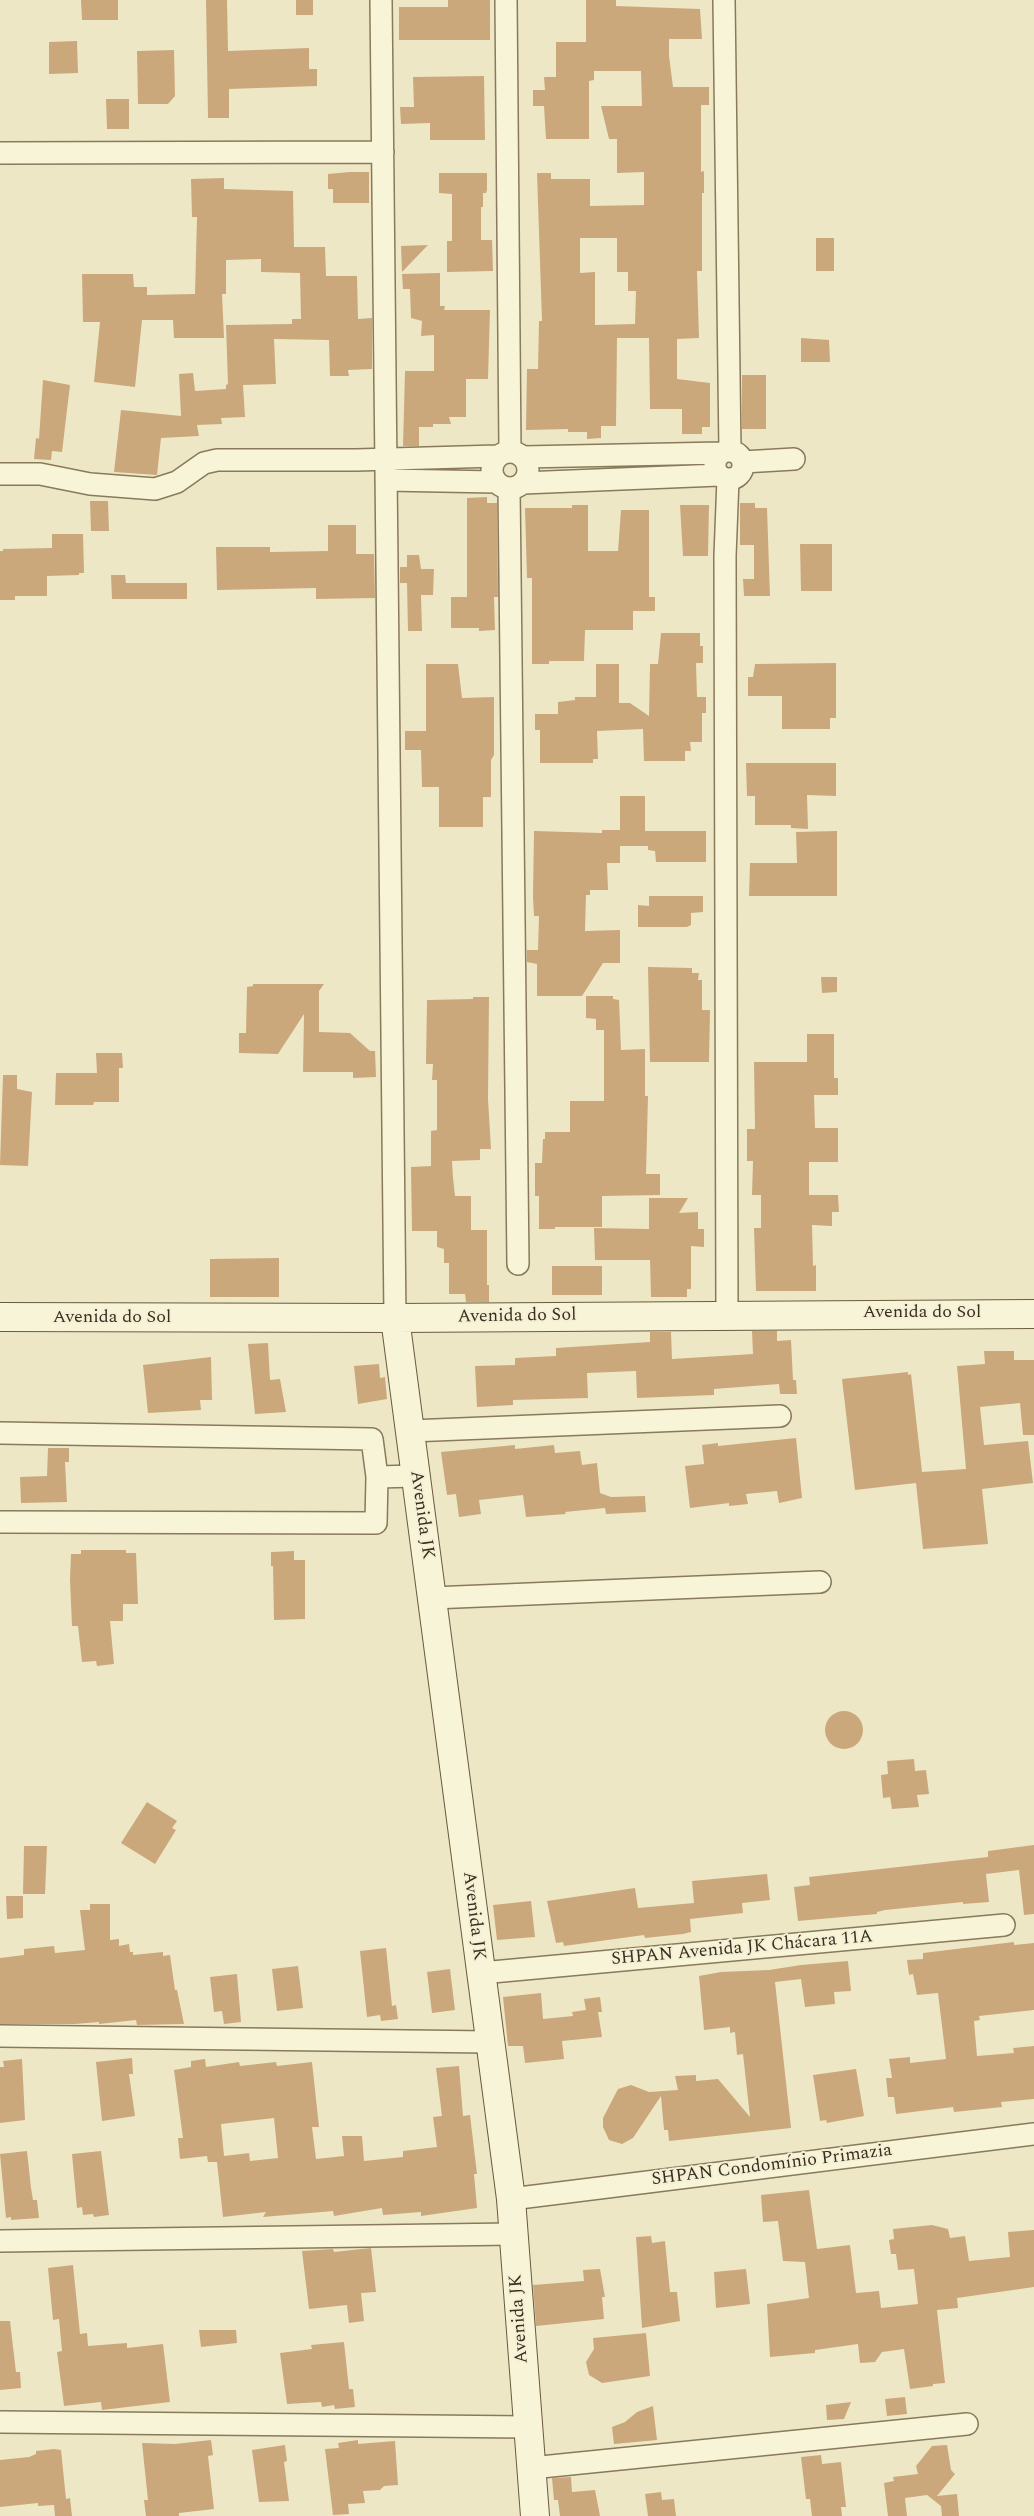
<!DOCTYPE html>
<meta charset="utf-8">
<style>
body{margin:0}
canvas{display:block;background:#eee7c5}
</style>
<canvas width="1034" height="2516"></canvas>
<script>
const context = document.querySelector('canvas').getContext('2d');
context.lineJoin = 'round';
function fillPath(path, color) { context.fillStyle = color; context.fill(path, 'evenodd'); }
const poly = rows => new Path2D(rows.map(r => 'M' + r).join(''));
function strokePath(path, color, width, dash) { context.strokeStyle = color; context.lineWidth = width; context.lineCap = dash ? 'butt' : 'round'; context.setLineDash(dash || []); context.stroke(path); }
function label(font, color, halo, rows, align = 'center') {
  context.font = font + ' Spectral,serif'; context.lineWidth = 4; context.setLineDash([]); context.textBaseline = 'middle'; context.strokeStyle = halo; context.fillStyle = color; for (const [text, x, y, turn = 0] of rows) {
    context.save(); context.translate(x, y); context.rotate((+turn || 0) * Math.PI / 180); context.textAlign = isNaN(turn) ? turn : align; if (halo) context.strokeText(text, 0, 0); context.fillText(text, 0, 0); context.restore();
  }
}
const building = poly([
 [81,0,118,0,118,20,82,20],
 [206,0,227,0,228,51,309,48,309,69,317,69,317,86,229,89,229,118,208,118],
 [296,0,313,0,313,15,296,15],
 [448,0,490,0,490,40,399,40,399,7,448,7],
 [586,0,616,0,616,6,700,9,702,39,669,39,669,56,673,87,709,87,709,105,701,105,701,172,704,171,704,193,702,193,702,271,697,271,699,338,677,339,677,379,710,383,710,427,702,427,702,434,682,434,682,409,650,409,649,338,617,338,616,426,601,426,601,438,587,439,587,432,568,432,568,429,526,430,527,369,538,369,539,321,542,321,537,173,551,173,551,179,590,179,590,206,644,205,644,172,617,173,617,139,609,139,601,106,642,106,641,71,594,71,594,80,589,81,589,139,546,139,544,106,533,106,533,90,545,90,544,77,556,77,556,42,586,42],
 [580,238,617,238,617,272,628,272,628,291,636,291,635,324,595,325,595,272,580,273],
 [77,41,78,73,49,74,49,42],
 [174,50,175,96,168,104,138,104,137,51],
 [484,76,485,140,430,140,430,123,401,124,400,107,414,107,413,77],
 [106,99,129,99,129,129,107,129],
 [350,172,369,172,369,203,333,203,333,189,328,189,328,174],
 [439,173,487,173,487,190,486,193,483,193,483,207,481,207,481,240,492,240,493,271,447,272,447,241,452,241,452,194,439,193],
 [224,178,224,189,293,191,294,247,325,247,326,276,357,276,358,319,372,318,372,369,348,370,349,376,330,376,329,340,274,339,276,384,243,385,245,417,221,418,222,424,197,425,199,436,161,438,157,475,114,472,121,410,181,416,179,374,193,373,195,391,226,389,226,385,228,384,226,325,292,324,292,319,301,319,300,273,261,272,261,259,226,260,226,294,222,294,224,338,174,338,173,320,142,320,135,387,94,382,100,322,83,322,82,274,133,274,134,287,147,287,147,295,195,294,197,217,192,217,191,179],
 [816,238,834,238,834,271,816,271],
 [428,245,402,272,401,246],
 [440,273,440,306,445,306,444,310,490,310,488,379,466,379,466,417,449,417,451,424,433,424,433,427,419,427,419,446,403,446,405,371,434,371,434,335,421,336,422,321,411,318,410,289,403,289,402,274],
 [801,338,829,340,830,362,801,362],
 [742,375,766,375,766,429,742,429],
 [43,380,70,385,62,452,52,451,51,460,34,459,36,438,39,439],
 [487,497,487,503,497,503,498,597,494,597,495,630,479,631,479,628,451,628,451,597,467,597,467,498],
 [90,501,108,501,109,531,91,531],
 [740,503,755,503,755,508,767,508,770,596,744,596,743,579,754,579,754,545,740,545],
 [572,505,588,505,588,551,618,551,621,510,649,510,649,597,655,597,655,611,633,611,633,630,585,630,584,661,549,661,549,664,532,664,532,578,527,578,525,508,572,508],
 [680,505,709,505,708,556,683,556],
 [328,525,356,525,356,554,374,554,375,598,316,599,316,588,217,590,216,547,270,547,270,552,328,551],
 [52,534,83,534,84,573,79,573,79,575,47,576,47,596,15,596,15,600,0,600,0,551,3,551,3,549,52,548],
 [800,544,832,544,832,591,801,591],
 [407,555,419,555,421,569,434,569,433,595,421,595,422,631,408,631,407,583,400,583,400,567,407,567],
 [111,575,125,575,126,583,187,583,187,599,112,599],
 [661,633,700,633,700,646,703,646,703,663,696,663,697,697,706,697,706,713,702,713,702,742,690,742,691,751,685,751,685,761,644,761,643,729,597,731,598,759,593,759,593,763,540,763,540,730,535,730,535,714,558,714,558,702,575,700,575,697,596,697,596,664,619,664,619,703,630,703,649,716,650,664,658,664],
 [836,663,836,718,830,718,830,729,782,729,782,696,748,696,748,677,753,677,755,664],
 [426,664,458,664,462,698,494,697,494,755,491,760,491,797,483,797,483,827,439,827,439,787,422,787,421,750,405,750,405,731,426,731],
 [746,763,836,763,836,796,807,795,808,829,791,828,791,825,755,825,755,796,747,796],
 [620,796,645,796,645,831,706,831,706,862,656,862,655,851,648,850,648,846,620,846,620,863,607,863,608,890,590,890,590,895,586,895,585,931,620,930,620,963,603,963,582,996,537,996,537,964,527,962,527,950,538,950,539,916,534,916,533,897,534,831,602,833,602,830,620,830],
 [837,831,837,896,749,896,750,863,797,863,796,832],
 [649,896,703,896,703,912,691,913,691,925,687,927,638,927,638,905,649,906],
 [648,967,692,968,692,973,699,973,698,980,702,980,702,1010,710,1010,709,1062,650,1062],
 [821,977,837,977,837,992,822,993],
 [253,984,324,984,319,991,319,1032,350,1033,370,1051,375,1051,376,1077,353,1078,353,1072,303,1072,304,1014,278,1054,239,1053,239,1033,246,1033,247,987,253,986],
 [586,996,613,996,613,999,619,1000,621,1050,645,1049,645,1096,648,1096,646,1174,660,1174,660,1195,602,1196,602,1227,555,1227,555,1229,539,1229,539,1196,535,1196,535,1163,542,1163,543,1139,545,1139,545,1132,570,1132,570,1101,604,1101,604,1030,596,1030,596,1019,586,1018],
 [473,997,489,997,488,1099,491,1149,480,1149,480,1160,452,1161,453,1178,455,1196,471,1196,471,1230,487,1230,487,1285,489,1285,489,1302,466,1302,465,1294,449,1294,449,1263,444,1263,444,1249,437,1247,437,1231,412,1231,411,1167,431,1166,431,1131,437,1130,437,1080,432,1080,433,1064,426,1064,427,1000,473,999],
 [807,1034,834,1034,834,1078,838,1078,838,1095,814,1095,815,1128,838,1128,838,1162,809,1162,809,1195,838,1195,839,1212,832,1212,832,1226,812,1225,813,1266,816,1265,816,1291,756,1291,754,1228,761,1228,761,1195,752,1195,753,1161,747,1161,747,1129,755,1129,754,1062,807,1062],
 [96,1053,122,1053,123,1068,119,1068,119,1102,94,1102,93,1105,55,1105,56,1073,97,1073],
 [3,1075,17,1075,17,1089,32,1092,28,1166,0,1165],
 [649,1198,688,1198,679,1213,698,1212,698,1229,704,1229,704,1247,691,1246,691,1289,687,1289,687,1297,651,1297,650,1260,595,1260,594,1228,649,1229],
 [279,1258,279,1297,210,1297,210,1259],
 [552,1266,602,1266,602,1295,552,1295],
 [752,1331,777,1331,777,1341,791,1340,793,1380,796,1380,797,1394,780,1394,779,1384,714,1389,714,1395,637,1398,636,1371,587,1373,588,1398,513,1400,513,1405,477,1407,475,1366,515,1365,515,1358,556,1356,556,1348,650,1342,650,1332,671,1332,672,1359,753,1354],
 [268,1343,270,1380,280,1379,286,1412,255,1414,248,1344],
 [984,1351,1014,1351,1014,1360,1034,1360,1034,1435,1023,1435,1020,1403,980,1407,984,1445,1028,1441,1033,1483,982,1489,988,1544,923,1549,916,1483,855,1490,842,1379,908,1372,908,1375,911,1374,922,1472,966,1469,957,1366,985,1364],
 [211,1357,212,1400,200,1400,201,1410,148,1413,143,1365],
 [379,1364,380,1378,385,1377,387,1399,358,1404,354,1366],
 [796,1438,802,1498,779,1503,777,1491,746,1494,748,1504,729,1506,729,1503,690,1508,685,1466,704,1464,702,1445,718,1443,718,1446],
 [515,1445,515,1449,554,1445,555,1453,580,1451,582,1465,597,1463,600,1493,611,1497,645,1496,646,1512,606,1514,605,1508,565,1512,566,1514,526,1517,523,1495,479,1500,481,1514,459,1517,456,1494,447,1495,441,1452],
 [48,1448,69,1448,69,1462,65,1462,67,1502,21,1503,20,1477,47,1476],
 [81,1550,126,1550,126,1553,136,1553,138,1604,123,1604,123,1621,110,1621,114,1664,97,1666,96,1661,82,1662,78,1626,72,1626,70,1580,71,1554,81,1554],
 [294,1551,294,1560,305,1560,305,1619,274,1620,273,1566,271,1566,271,1552],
 '825 1730a19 19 0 1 1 38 0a19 19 0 1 1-38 0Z',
 [914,1759,915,1771,926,1770,929,1794,917,1795,919,1807,892,1809,890,1797,883,1798,881,1775,888,1774,887,1761],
 [147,1802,177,1821,172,1828,176,1830,155,1864,121,1843],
 [1034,1845,1034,1914,1024,1915,1019,1870,986,1874,989,1902,963,1904,963,1902,885,1910,877,1912,877,1914,798,1921,794,1887,810,1885,809,1877,988,1857,988,1851],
 [24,1846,47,1846,45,1894,23,1894],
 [767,1874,770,1900,742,1903,743,1913,690,1919,691,1932,683,1934,645,1938,644,1935,564,1946,563,1942,556,1943,547,1901,635,1888,638,1908,694,1903,692,1881],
 [6,1896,23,1896,23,1918,7,1919],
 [531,1901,535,1937,497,1940,493,1905],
 [90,1904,110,1904,110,1940,119,1939,119,1946,129,1944,130,1952,133,1952,133,1955,163,1952,163,1956,170,1955,175,1990,177,1990,184,2024,137,2025,136,2020,99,2024,99,2022,75,2024,0,2024,0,1958,24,1955,24,1949,54,1946,55,1953,85,1950,80,1910,90,1910],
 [1014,1942,1014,1945,1034,1943,1034,2010,979,2016,980,2020,974,2021,977,2056,1014,2053,1013,2048,1034,2046,1034,2099,1001,2102,1002,2107,954,2112,953,2107,896,2114,894,2097,888,2097,886,2078,892,2078,889,2059,910,2057,910,2063,946,2059,938,1993,917,1995,913,1974,909,1975,907,1960,923,1959,923,1953],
 [386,1948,392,2006,396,2005,398,2019,381,2021,380,2015,367,2017,360,1951],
 [848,1961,851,1991,834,1992,835,2004,805,2007,801,1979,775,1982,791,2128,669,2141,668,2130,664,2130,661,2096,633,2138,622,2144,609,2140,603,2127,603,2118,618,2089,631,2085,649,2092,678,2090,675,2076,696,2075,696,2081,718,2079,750,2117,743,2054,737,2055,735,2032,730,2033,730,2027,704,2030,699,1976,721,1972,769,1970,801,1965],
 [298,1966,303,2008,277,2011,272,1969],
 [450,1969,455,2010,432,2013,427,1972],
 [237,1974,241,2022,224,2024,222,2011,214,2012,210,1977],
 [541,1993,543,2019,573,2016,572,2012,586,2010,584,1999,600,1997,602,2012,598,2012,602,2037,562,2041,564,2059,525,2063,523,2046,508,2046,503,1997],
 [132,2058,133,2074,129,2074,135,2116,102,2121,96,2062],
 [22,2059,25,2120,0,2123,0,2067,4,2067,3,2061],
 [205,2059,206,2067,239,2062,240,2066,276,2062,277,2066,312,2062,319,2127,312,2127,316,2159,344,2156,342,2136,362,2136,364,2161,403,2157,403,2151,437,2147,433,2117,442,2116,436,2068,459,2066,463,2116,470,2115,477,2174,474,2174,477,2208,421,2216,421,2212,383,2215,382,2208,334,2216,333,2211,263,2217,266,2212,223,2217,217,2162,208,2162,207,2156,180,2159,178,2138,183,2138,174,2070,191,2067,191,2061],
 [274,2118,278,2158,250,2161,249,2153,224,2156,221,2124],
 [856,2069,864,2116,827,2123,826,2120,820,2121,813,2075],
 [27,2151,31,2188,33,2200,37,2200,39,2218,11,2220,11,2217,6,2218,0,2154],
 [101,2151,109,2215,94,2217,93,2214,83,2215,82,2207,77,2208,72,2154],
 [809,2190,817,2249,850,2245,856,2293,879,2291,881,2308,918,2304,914,2269,898,2270,896,2254,891,2254,889,2240,894,2239,893,2229,932,2225,948,2229,950,2238,965,2236,969,2261,1010,2257,1008,2232,1034,2230,1034,2287,957,2298,958,2308,937,2310,945,2383,933,2384,933,2386,910,2389,904,2349,882,2352,875,2362,860,2363,858,2344,815,2350,815,2353,770,2357,767,2304,809,2298,805,2262,783,2261,778,2221,763,2222,761,2195],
 [651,2236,652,2243,665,2241,670,2292,677,2292,680,2321,642,2328,636,2237],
 [371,2248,376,2292,361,2293,364,2321,349,2323,347,2305,309,2309,302,2251,333,2249,334,2252],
 [73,2265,80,2334,87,2333,88,2346,127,2343,127,2348,163,2344,170,2402,102,2410,101,2402,64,2406,57,2352,62,2351,59,2319,53,2320,48,2268],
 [600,2269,605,2297,602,2297,604,2319,536,2326,533,2285,584,2281,583,2270],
 [746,2269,750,2304,716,2308,714,2272],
 [0,2321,10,2321,16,2372,20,2372,21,2388,0,2390],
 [199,2330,236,2330,237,2343,201,2347],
 [646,2333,650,2376,602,2383,589,2375,586,2362,594,2349,593,2338],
 [344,2342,349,2389,353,2389,355,2407,335,2409,334,2405,322,2407,321,2402,287,2404,280,2353,312,2349,311,2345],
 [905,2397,907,2414,887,2416,885,2399],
 [851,2402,844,2419,827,2420,826,2405],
 [653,2406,657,2440,614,2444,612,2427,625,2422,637,2412],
 [211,2440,213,2455,208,2456,214,2509,179,2513,179,2516,146,2516,144,2500,148,2500,142,2443,175,2444],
 [358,2440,358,2444,395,2441,398,2485,384,2486,380,2490,363,2491,365,2503,348,2504,349,2514,333,2515,325,2449,339,2448,338,2443],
 [285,2445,287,2461,284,2462,289,2501,259,2502,252,2450],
 [947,2445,951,2470,955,2474,937,2496,957,2494,959,2516,942,2516,941,2506,927,2495,905,2498,907,2516,888,2516,884,2483,894,2481,893,2477,918,2474,916,2466,932,2446],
 [54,2449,61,2450,66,2499,70,2498,72,2516,55,2516,54,2505,38,2506,38,2503,0,2507,0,2460,29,2457,36,2454,36,2451],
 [821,2455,822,2464,841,2462,846,2507,841,2507,842,2516,812,2516,810,2499,806,2499,801,2457],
 [571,2477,572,2492,595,2490,600,2516,560,2516,558,2500,554,2500,552,2478],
 [661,2492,662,2500,674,2499,676,2516,648,2516,645,2494]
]);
const street = poly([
 [381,0,395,1318],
 [506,0,510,451],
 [724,0,730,451],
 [0,153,383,152],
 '715 465a14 14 0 1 1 28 0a14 14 0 1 1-28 0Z',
 '492 470a18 18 0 1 1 36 0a18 18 0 1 1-36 0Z',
 [523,457,721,453],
 [743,462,794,459],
 [0,474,40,474,90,484,155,489,177,482,204,463,217,460,356,460,497,456],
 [386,480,496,482],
 [523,483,719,475],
 [509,488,518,1264],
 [727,1314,725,556,728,479],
 [410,1431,780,1416],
 [0,1433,372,1439,377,1477,376,1523,0,1522],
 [377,1477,415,1476],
 [432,1598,820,1582],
 [481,1973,1004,1925],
 [0,2036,490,2042],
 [511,2199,1034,2134],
 [0,2241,513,2234],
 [0,2422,528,2427],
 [531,2468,967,2424]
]);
const secondary = poly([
 [0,1317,395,1318,1034,1314],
 [395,1318,511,2199,535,2516]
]);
const streetNames = [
 ["Avenida do Sol",922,1313],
 ["Avenida do Sol",517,1317,-1],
 ["Avenida do Sol",112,1318],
 ["Avenida JK",421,1515,82],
 ["Avenida JK",473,1916,83],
 ["SHPAN Avenida JK Chácara 11A",742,1949,-5],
 ["SHPAN Condomínio Primazia",772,2166,-7],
 ["Avenida JK",520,2319,-94]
];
fillPath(building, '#cba87c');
strokePath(street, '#887a5b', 24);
strokePath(secondary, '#6a5b3e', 30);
strokePath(street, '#f8f4d8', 21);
strokePath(secondary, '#f8f4d8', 28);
label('18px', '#392f1f', '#f5f0d5', streetNames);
</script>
